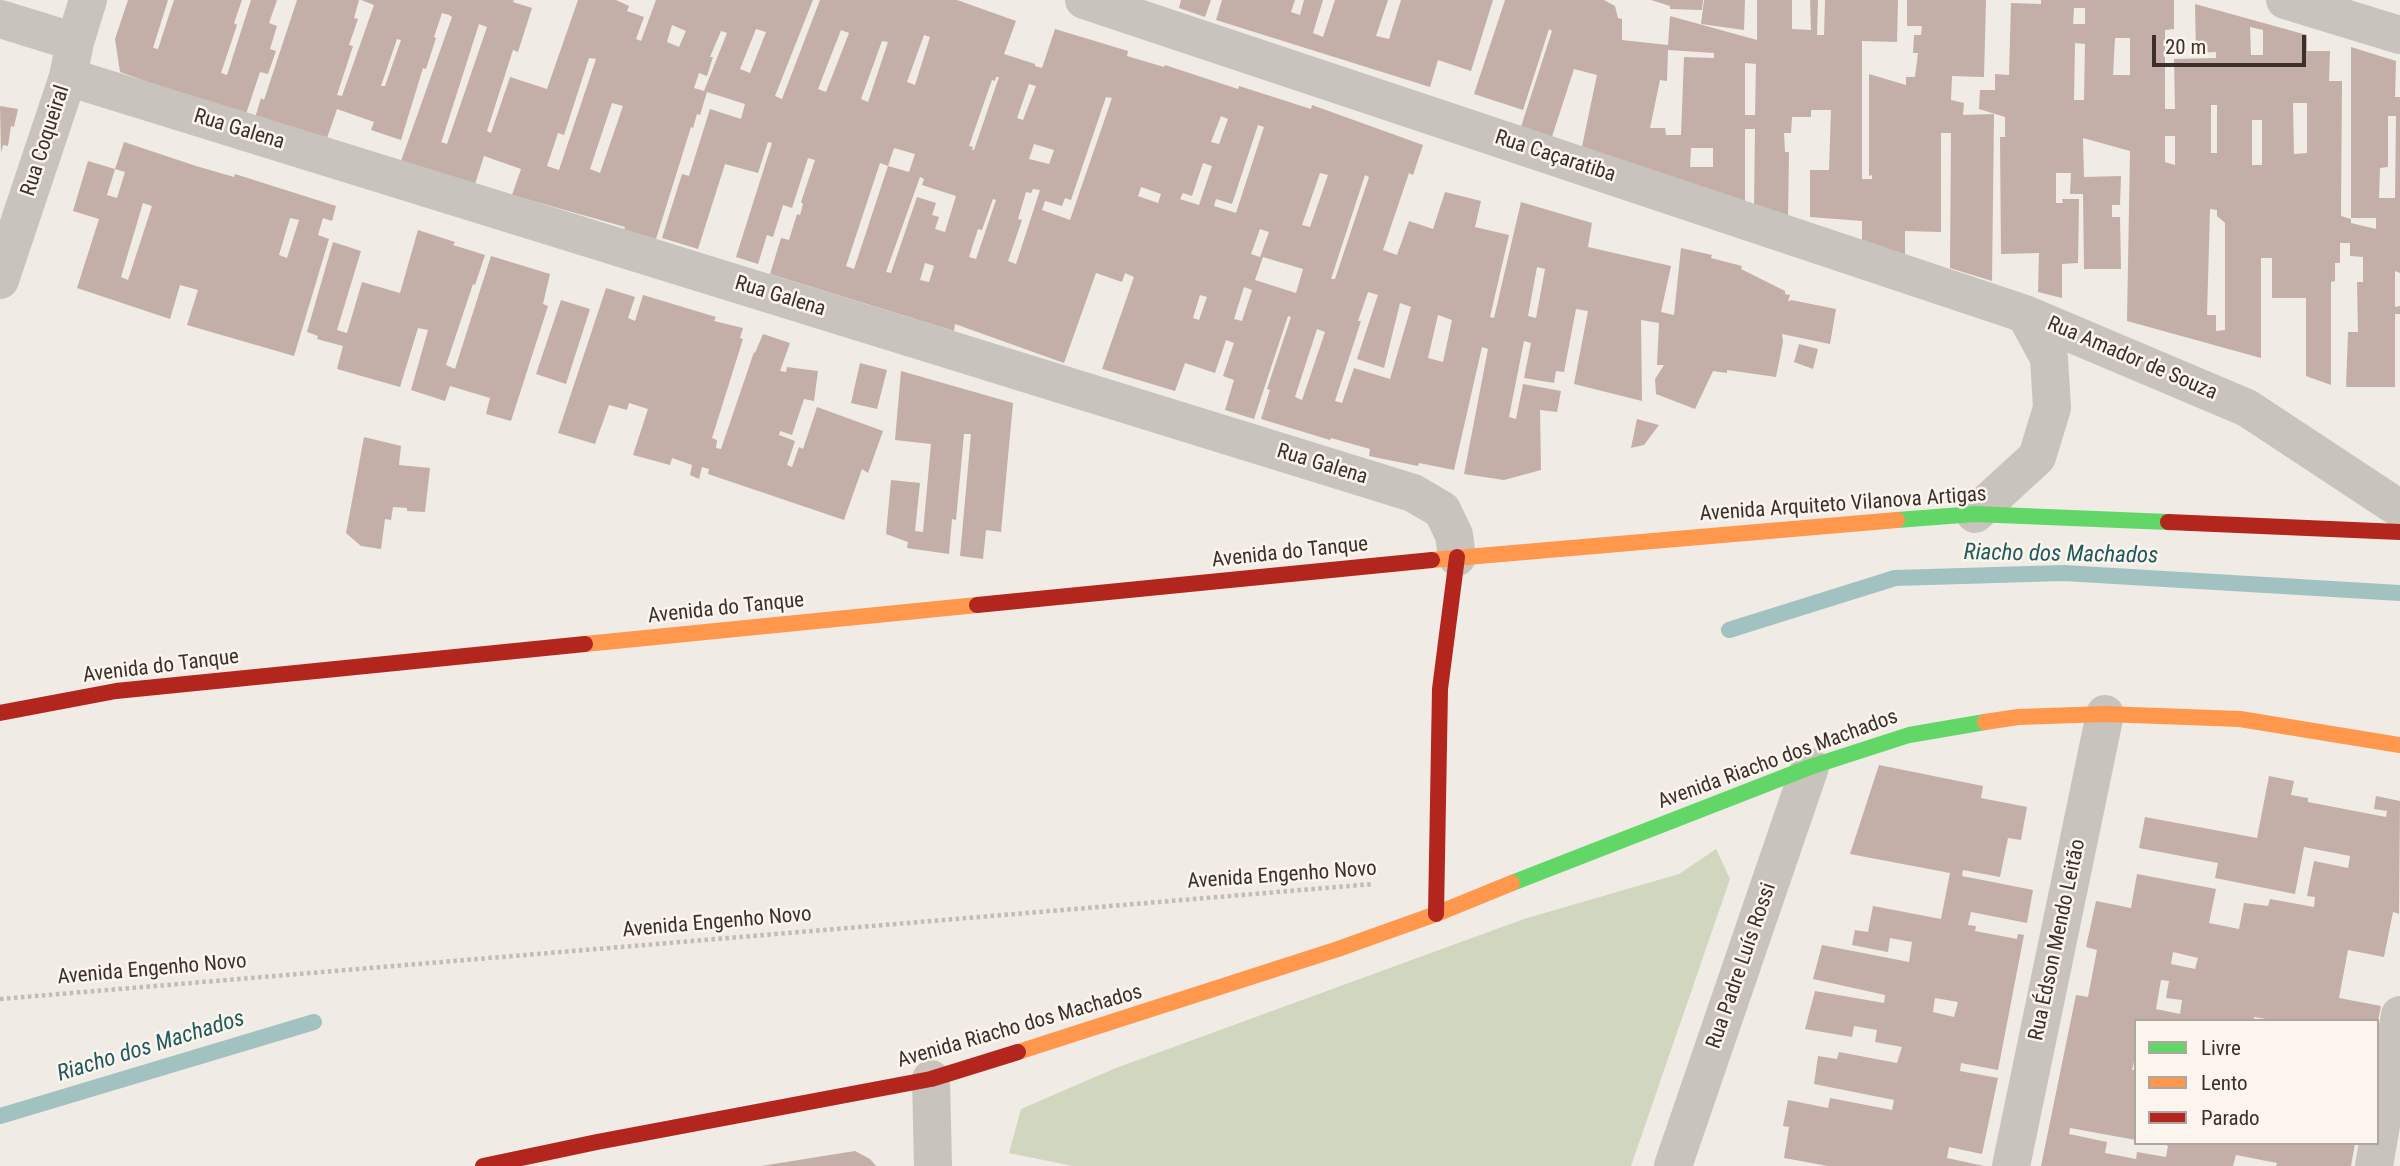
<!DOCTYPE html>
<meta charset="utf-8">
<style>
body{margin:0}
#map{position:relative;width:2400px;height:1166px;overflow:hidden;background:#f0ebe5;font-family:"Roboto Condensed",sans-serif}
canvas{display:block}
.legend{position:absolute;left:2134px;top:1019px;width:245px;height:126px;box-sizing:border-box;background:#fbf5ee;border:2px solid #aea6a0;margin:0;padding:9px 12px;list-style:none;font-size:21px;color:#3b302b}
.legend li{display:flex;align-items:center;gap:14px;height:35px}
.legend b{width:35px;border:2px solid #aea6a0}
.scale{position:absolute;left:2152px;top:35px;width:154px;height:32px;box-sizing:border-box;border:4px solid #3b302b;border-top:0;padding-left:9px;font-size:21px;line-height:24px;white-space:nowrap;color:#3b302b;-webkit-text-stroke:5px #fbf5ee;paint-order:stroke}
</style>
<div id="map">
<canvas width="2400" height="1166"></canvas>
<ul class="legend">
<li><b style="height:9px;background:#63d668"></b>Livre</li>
<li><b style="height:9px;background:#ff974d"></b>Lento</li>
<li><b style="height:9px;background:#b3261e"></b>Parado</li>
</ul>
<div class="scale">20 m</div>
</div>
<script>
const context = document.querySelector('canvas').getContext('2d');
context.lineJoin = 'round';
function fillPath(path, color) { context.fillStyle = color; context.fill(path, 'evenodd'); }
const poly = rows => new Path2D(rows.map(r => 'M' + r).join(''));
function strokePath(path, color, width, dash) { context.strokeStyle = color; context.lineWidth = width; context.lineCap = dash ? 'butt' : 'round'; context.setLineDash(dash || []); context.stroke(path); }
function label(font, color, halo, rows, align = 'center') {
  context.font = font + ' "Roboto Condensed",sans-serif'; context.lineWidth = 5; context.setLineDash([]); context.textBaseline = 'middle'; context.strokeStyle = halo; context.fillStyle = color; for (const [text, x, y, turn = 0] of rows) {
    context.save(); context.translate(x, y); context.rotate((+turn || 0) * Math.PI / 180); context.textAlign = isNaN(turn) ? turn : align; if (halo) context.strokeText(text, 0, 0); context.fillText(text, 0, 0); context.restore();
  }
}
const green = poly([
 [1716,849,1730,879,1631,1166,1073,1166,1009,1153,1021,1109,1116,1068,1524,919,1679,874]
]);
const stream = poly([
 [1729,630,1895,578,2064,573,2400,593],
 [0,1116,314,1022]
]);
const building = poly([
 [128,0,168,0,153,48,158,49,174,0,242,0,234,23,237,25,221,73,227,75,251,0,277,0,269,23,277,26,270,49,276,51,268,74,260,72,246,114,217,107,120,72,115,39],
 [297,0,359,0,354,18,358,19,349,45,353,46,337,95,342,96,374,5,361,0,514,0,513,2,532,8,518,52,513,50,487,131,491,133,510,77,547,89,578,0,616,0,629,6,627,11,644,17,636,39,641,41,656,0,813,0,775,96,782,99,820,0,957,0,1016,21,1004,54,1035,64,1035,66,1042,68,1055,29,1128,51,1127,56,1164,67,1165,65,1238,89,1239,86,1311,109,1312,105,1423,145,1413,175,1409,173,1383,250,1397,255,1409,221,1433,229,1445,192,1481,201,1475,227,1509,235,1490,317,1494,318,1521,202,1592,223,1588,247,1671,266,1661,312,1674,315,1681,248,1712,255,1711,258,1742,266,1741,269,1785,291,1785,294,1790,295,1788,302,1791,300,1836,309,1830,344,1782,334,1783,342,1776,377,1727,370,1727,373,1713,371,1695,409,1656,394,1655,379,1664,365,1657,365,1659,323,1641,320,1642,401,1574,384,1588,311,1576,309,1564,372,1556,371,1554,383,1524,378,1531,343,1524,341,1509,417,1516,419,1523,384,1561,391,1557,412,1540,410,1541,470,1504,480,1464,474,1488,349,1482,347,1454,470,1419,463,1418,466,1369,456,1370,449,1331,438,1330,440,1261,419,1270,390,1267,389,1291,317,1288,316,1254,419,1225,410,1234,380,1223,376,1234,343,1226,340,1215,373,1185,363,1175,391,1102,369,1134,277,1125,273,1122,282,1096,273,1064,363,955,324,954,331,770,274,781,238,789,240,797,214,800,215,803,204,801,202,815,160,808,158,792,208,783,205,773,237,767,235,758,264,736,257,772,143,768,142,758,173,725,164,698,249,662,238,682,174,689,176,710,109,741,119,745,104,707,92,700,115,697,114,693,128,691,127,656,239,624,230,625,227,512,195,521,169,484,156,475,184,401,161,452,17,449,15,442,13,434,37,436,38,426,69,423,68,401,140,371,130,374,122,337,109,325,144,254,121,261,98,264,100],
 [479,24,487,27,447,144,441,142,442,140],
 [672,25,686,31,679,47,667,42],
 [756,29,766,32,750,73,740,69],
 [841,30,849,33,826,92,818,89],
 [721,31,727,33,704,91,694,88,699,73,707,76,713,57,710,57],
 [924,35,930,37,915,85,907,82],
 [397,39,401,40,385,86,381,86],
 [882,41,888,42,868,102,861,99],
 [589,58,596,59,559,170,547,166,558,133,564,135],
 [996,77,999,77,974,150,972,150,973,147,969,146,992,80,995,81],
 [1029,84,1036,86,1023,120,1017,118],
 [1106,97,1112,98,1070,220,1042,210,1045,201,1062,206,1065,198,1071,200],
 [612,103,623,106,600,173,590,169],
 [1221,116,1228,119,1219,144,1211,142],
 [1258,125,1264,127,1236,213,1214,206,1216,199,1232,204],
 [1034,144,1054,150,1049,164,1029,159],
 [894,148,915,154,909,172,888,166,854,269,846,266,880,163,888,166],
 [1203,163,1212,166,1199,205,1180,199,1183,193,1192,196],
 [1320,173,1328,175,1310,227,1302,225],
 [1365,175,1369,177,1335,279,1331,279],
 [920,177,924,179,922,185,956,196,945,232,935,229,939,217,932,215,936,203,917,197,891,273,886,272],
 [1141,187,1161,194,1158,203,1138,196],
 [1033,189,1040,190,1016,264,1008,261,1022,220,1018,219,1026,192,1031,193],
 [993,199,996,200,976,259,969,257,978,229,982,230],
 [1260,229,1269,232,1260,257,1251,254],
 [1263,257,1303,269,1296,293,1255,280],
 [925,263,934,266,929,282,920,280],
 [1537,267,1545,269,1536,318,1528,316],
 [1244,287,1252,290,1242,321,1234,319],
 [1368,292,1378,295,1357,359,1384,368,1400,303,1411,307,1390,379,1354,368,1342,403,1335,401,1361,321,1358,321],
 [1200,295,1207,297,1199,320,1193,318],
 [1438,315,1452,320,1443,362,1428,358],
 [1317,329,1325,332,1302,400,1295,397],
 [1181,0,1211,0,1205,17,1179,8],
 [1222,0,1295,0,1291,12,1300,15,1304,0,1323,0,1313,33,1323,37,1335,0,1388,0,1376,36,1389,39,1401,0,1493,0,1471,71,1438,60,1430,87,1216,20],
 [1505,0,1604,0,1615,6,1618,18,1622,19,1622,40,1668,45,1670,16,1757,40,1757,0,1792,0,1792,29,1811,30,1810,0,1818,0,1817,35,1824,35,1825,0,1898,0,1897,42,1862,41,1862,179,1872,179,1872,175,1869,176,1869,74,1906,85,1906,77,1915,77,1918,53,1913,53,1914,35,1921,35,1922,26,1907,26,1907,0,1986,0,1984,77,1952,76,1951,100,1964,103,1963,115,1994,114,1992,281,1950,268,1951,133,1941,133,1941,232,1905,231,1905,255,1862,240,1862,221,1810,217,1810,170,1829,170,1831,110,1811,110,1811,117,1792,117,1791,133,1784,133,1785,152,1789,152,1788,218,1754,206,1755,129,1745,129,1745,204,1580,156,1597,75,1574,69,1549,146,1518,136,1552,31,1549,29,1523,110,1474,94],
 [1668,50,1714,53,1714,58,1684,57,1681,135,1666,135,1665,128,1650,128,1660,80,1667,81],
 [1745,63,1756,64,1755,115,1745,115],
 [1691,148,1713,148,1713,167,1690,167],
 [1651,0,1703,0,1702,10,1670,9,1670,6],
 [1704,0,1745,0,1744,30,1701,24],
 [2041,0,2174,0,2174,29,2165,30,2165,109,2175,109,2174,59,2216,58,2216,52,2196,53,2195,4,2307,35,2307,51,2330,51,2329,81,2342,81,2341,216,2351,219,2351,223,2376,229,2376,218,2351,218,2351,47,2396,61,2395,97,2400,97,2400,273,2395,271,2395,307,2400,306,2400,314,2395,314,2395,387,2346,387,2348,332,2358,332,2357,282,2363,282,2363,257,2350,256,2350,243,2340,243,2340,263,2335,263,2335,281,2331,282,2331,385,2306,376,2306,298,2272,298,2272,258,2261,258,2261,358,2127,321,2130,151,2083,138,2084,177,2121,176,2120,205,2112,205,2112,217,2120,217,2121,269,2084,269,2083,194,2070,194,2071,173,2056,173,2056,203,2063,203,2062,199,2079,199,2078,263,2062,264,2062,298,2038,292,2039,253,2001,254,2000,137,2005,137,2005,117,1979,109,1980,90,1995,90,1995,74,2009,75,2011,3,2041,4],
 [2074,8,2085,8,2085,24,2073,24],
 [2250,27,2263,30,2263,55,2251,55],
 [2115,38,2130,38,2130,75,2113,75],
 [2075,43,2085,44,2084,100,2074,100],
 [2293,103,2307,103,2307,153,2294,154],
 [2211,105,2217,105,2217,153,2211,153],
 [2388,116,2396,116,2395,198,2379,198,2380,168,2388,167],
 [2252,120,2262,120,2262,165,2252,165],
 [2165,136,2175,136,2175,165,2165,162],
 [2210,209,2217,210,2217,216,2225,223,2225,330,2216,331,2216,315,2207,315],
 [0,106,18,109,14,127,11,126,8,146,3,145,1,153],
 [124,142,196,166,234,177,235,174,336,206,332,221,323,218,318,235,329,239,294,356,187,325,198,290,180,285,170,319,77,288,99,219,73,211,88,161,115,169],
 [115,169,125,172,117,198,107,195],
 [143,203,152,206,128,280,121,277],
 [290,218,299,220,287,258,279,255],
 [418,230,455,242,453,245,485,255,475,285,473,284,446,365,455,369,491,256,550,274,543,304,548,306,511,421,486,414,490,398,450,386,445,401,411,390,428,330,418,328,400,387,337,369,343,346,317,339,318,336,307,332,333,242,361,251,337,330,347,333,362,282,400,293],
 [606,288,635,297,628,318,635,321,643,295,716,317,714,321,743,328,740,338,743,339,712,438,717,440,716,448,721,449,754,352,755,353,763,334,790,343,780,371,786,372,787,367,818,371,814,401,804,399,792,435,780,431,779,435,795,441,787,465,792,467,799,447,803,449,817,407,883,431,868,473,862,469,844,520,708,474,709,469,702,467,699,479,690,475,692,465,672,458,670,465,633,455,648,409,629,403,627,410,609,405,595,444,558,433],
 [561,300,590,309,566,384,536,374],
 [1799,344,1818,349,1813,369,1794,362],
 [860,363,887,370,877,409,851,403],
 [901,371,1013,403,1001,532,986,530,983,559,960,556,971,434,964,434,956,520,952,519,949,554,907,548,908,542,886,534,891,480,920,483,915,531,923,532,931,444,895,440],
 [1637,419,1659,425,1644,445,1631,448],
 [364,437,401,446,399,465,430,468,425,512,407,511,407,508,393,507,391,520,385,519,381,549,361,546,346,533],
 [1879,765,1983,786,1981,798,2027,807,2021,840,2008,838,2000,877,1963,870,1962,876,2033,890,2027,923,1971,912,1968,925,1976,926,1975,931,2017,939,2018,934,2024,935,1998,1070,1961,1063,1960,1071,1998,1078,1982,1154,1949,1147,1947,1158,1984,1166,1828,1166,1784,1158,1789,1127,1783,1126,1788,1100,1828,1108,1830,1098,1892,1110,1894,1100,1814,1084,1818,1056,1837,1059,1839,1052,1897,1063,1902,1047,1875,1042,1877,1030,1854,1026,1852,1037,1805,1029,1815,991,1884,1003,1885,995,1813,979,1822,945,1909,962,1912,942,1890,938,1888,952,1852,945,1855,930,1868,932,1873,906,1941,919,1950,873,1850,854],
 [1935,998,1958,1002,1954,1017,1933,1012],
 [2269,776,2294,781,2291,795,2308,798,2308,802,2386,817,2387,811,2374,809,2376,796,2400,801,2399,914,2393,912,2384,957,2348,950,2339,998,2381,1006,2378,1021,2278,1021,2254,1017,2254,1021,2136,1021,2136,1053,2132,1070,2136,1070,2136,1140,2070,1128,2069,1134,2107,1142,2105,1153,2136,1159,2137,1152,2166,1157,2168,1146,2161,1143,2355,1143,2351,1166,2276,1166,2277,1163,2236,1155,2233,1166,2041,1166,2076,995,2088,997,2097,950,2086,947,2096,901,2131,908,2137,874,2216,889,2209,923,2239,929,2244,903,2268,906,2270,899,2314,907,2315,897,2307,896,2314,861,2348,868,2350,856,2304,847,2295,894,2215,878,2218,863,2139,848,2145,817,2257,838],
 [2173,952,2198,958,2195,969,2171,964],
 [2161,980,2169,981,2166,998,2182,1000,2180,1014,2156,1009],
 [855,1151,870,1159,876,1166,761,1166]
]);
const path = poly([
 [0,999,1373,884]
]);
const street = poly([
 [1084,0,2025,314,2247,408,2400,509],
 [2285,0,2400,35],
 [0,19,75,42],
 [68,77,1413,493,1442,510,1454,535,1457,557],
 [0,280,68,77,75,42,88,0],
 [1975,514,2037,457,2052,408,2049,358,2025,314],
 [931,1079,933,1166],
 [1673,1166,1810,767],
 [2011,1166,2105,714],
 [2374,1166,2400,1015]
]);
const fast = poly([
 [1897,520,1975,514,2168,522],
 [1512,883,1810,767,1909,735,1985,722]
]);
const slow = poly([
 [1432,560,1897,520],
 [585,644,977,605],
 [1985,722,2018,717,2105,714,2240,719,2400,745],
 [1018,1052,1338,949,1436,914,1512,883]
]);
const jam = poly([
 [2168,522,2400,532],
 [977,605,1432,560],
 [0,713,116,691,585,644],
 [1436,914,1440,689,1457,557],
 [483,1166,597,1142,931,1079,1018,1052]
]);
const streetNames = [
 ["Rua Galena",239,130,17],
 ["Rua Coqueiral",46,141,-72],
 ["Rua Caçaratiba",1555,157,18],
 ["Rua Galena",780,297,17],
 ["Rua Amador de Souza",2132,359,23],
 ["Rua Galena",1322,465,17],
 ["Avenida Arquiteto Vilanova Artigas",1843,505,-4],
 ["Avenida do Tanque",1290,553,-6],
 ["Avenida do Tanque",726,609,-6],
 ["Avenida do Tanque",161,667,-7],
 ["Avenida Riacho dos Machados",1778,760,-20],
 ["Avenida Engenho Novo",1282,876,-4],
 ["Avenida Engenho Novo",717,923,-5],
 ["Rua Édson Mendo Leitão",2058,940,-78],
 ["Rua Padre Luís Rossi",1742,966,-71],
 ["Avenida Engenho Novo",152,970,-5],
 ["Avenida Riacho dos Machados",1020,1027,-16]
];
const waterNames = [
 ["Riacho dos Machados",2061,555,1],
 ["Riacho dos Machados",151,1047,-17]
];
fillPath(green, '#d1d6bf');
strokePath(stream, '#a1c2c1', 16);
fillPath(building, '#c3afa7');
strokePath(path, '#c2bbb6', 4.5, [3.5, 3.5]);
strokePath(street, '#c9c3be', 38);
strokePath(fast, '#63d668', 16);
strokePath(slow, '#ff974d', 16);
strokePath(jam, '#b3261e', 16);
label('21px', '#3b302b', '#fbf5ee', streetNames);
label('italic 23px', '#1f5a5e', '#fbf5ee', waterNames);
</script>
